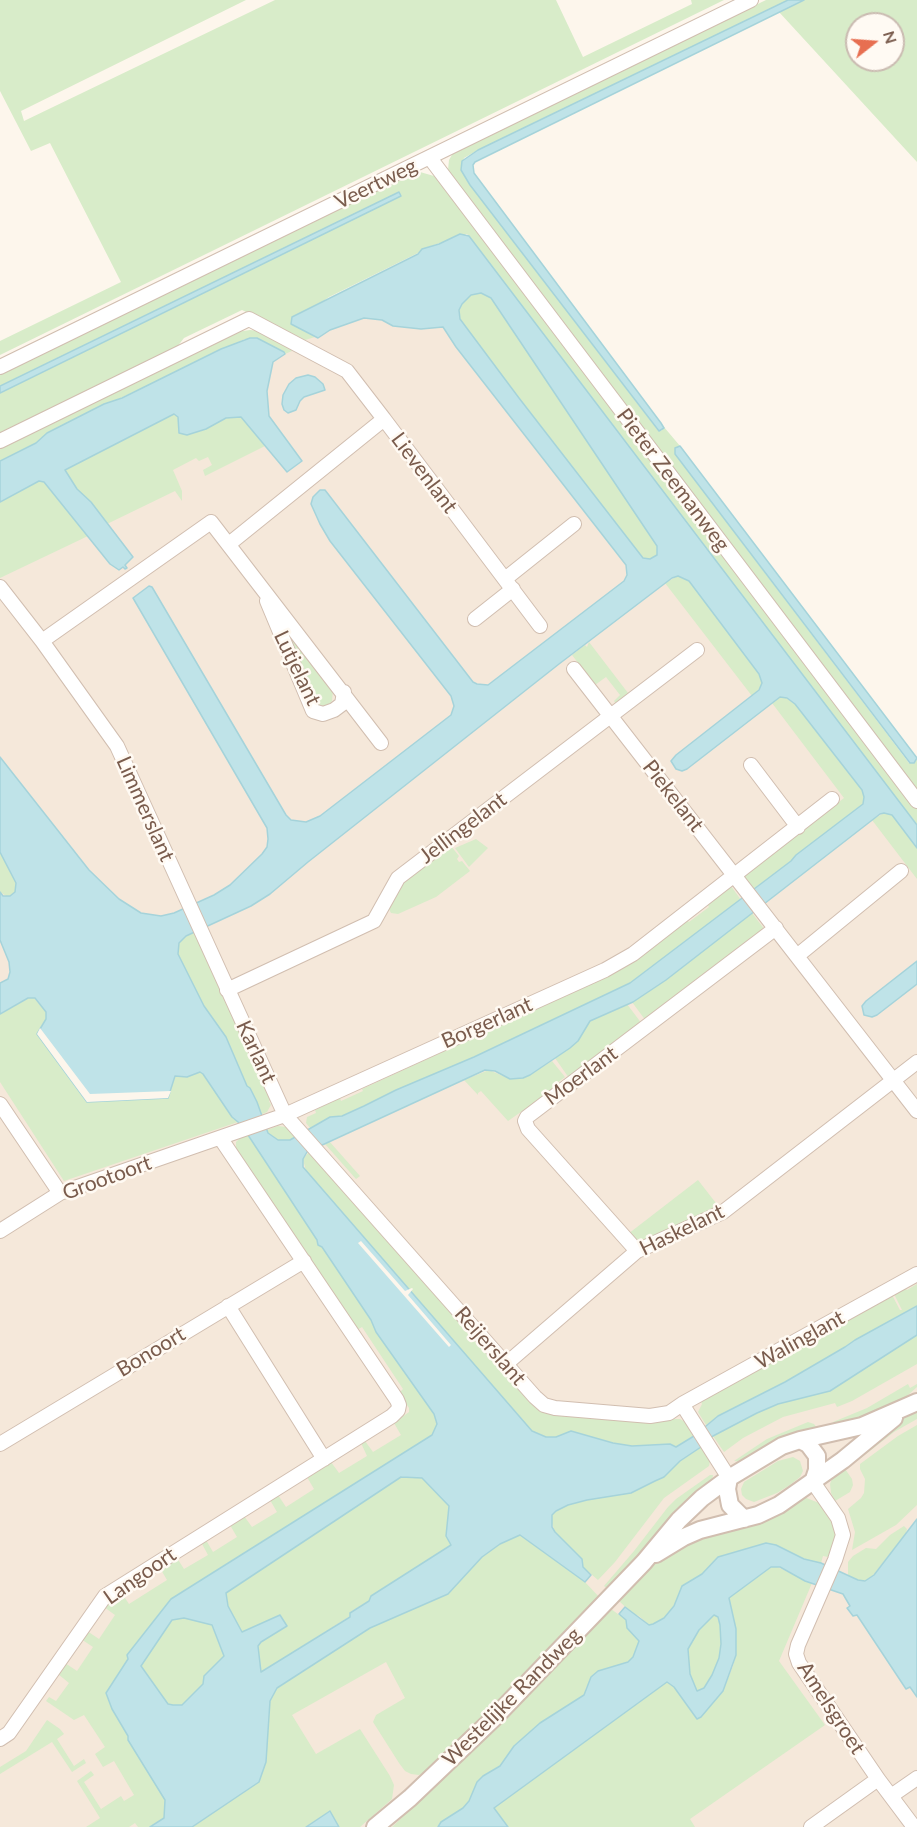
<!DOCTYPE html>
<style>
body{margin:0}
#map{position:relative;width:917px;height:1827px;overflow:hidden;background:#fdf6ec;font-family:Lato,sans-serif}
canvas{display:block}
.north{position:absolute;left:845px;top:12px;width:60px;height:60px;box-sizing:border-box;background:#fffaf3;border:2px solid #cabbb1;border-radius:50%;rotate:73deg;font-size:16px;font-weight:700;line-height:24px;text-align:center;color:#7a5c4d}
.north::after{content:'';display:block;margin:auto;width:21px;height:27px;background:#e76f51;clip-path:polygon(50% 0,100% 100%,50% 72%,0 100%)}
</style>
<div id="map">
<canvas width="917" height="1827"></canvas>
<div class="north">N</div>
</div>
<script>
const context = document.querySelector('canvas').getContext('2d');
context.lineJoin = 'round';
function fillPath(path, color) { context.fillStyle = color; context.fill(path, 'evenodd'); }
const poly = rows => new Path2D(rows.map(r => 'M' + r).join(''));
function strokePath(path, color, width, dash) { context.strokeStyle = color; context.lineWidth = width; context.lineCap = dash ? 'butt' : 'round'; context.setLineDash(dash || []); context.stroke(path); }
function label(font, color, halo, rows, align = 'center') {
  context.font = font + ' Lato,sans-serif'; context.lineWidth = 5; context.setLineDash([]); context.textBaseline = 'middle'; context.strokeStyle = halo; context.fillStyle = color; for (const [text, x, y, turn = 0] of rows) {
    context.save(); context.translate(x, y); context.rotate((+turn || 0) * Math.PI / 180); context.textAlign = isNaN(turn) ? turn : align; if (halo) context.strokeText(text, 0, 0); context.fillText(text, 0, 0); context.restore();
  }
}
const residential = poly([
 [470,258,917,845,917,1827,0,1827,0,479]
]);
const green = poly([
 [0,0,246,0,21,111,24,121,275,0,556,0,583,57,692,4,691,0,724,0,0,355,0,341,121,282,50,143,31,151,0,91],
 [766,0,788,0,478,150,464,158,461,170,470,185,657,429,661,431,664,427,680,446,675,454,909,763,916,761,917,758,917,791,454,181,448,170,449,160,453,153],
 [804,0,917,0,917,162,779,12],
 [857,24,893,24,893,60,857,60],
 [420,172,434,176,443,183,917,807,917,825,467,234,422,249,418,253,329,297,291,324,315,337,305,340,242,310,184,338,177,347,0,433,0,393,401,196,399,192,0,386,0,373,413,173],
 [481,293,491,298,657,546,657,555,650,559,643,558,519,398,460,319,459,310,462,304,471,295],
 [250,330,261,331,289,346,292,351,285,354,284,352,245,339,47,433,36,443,0,461,0,448,236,332],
 [174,414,206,429,226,418,241,417,265,446,205,476,203,470,212,465,208,457,199,461,196,458,173,470,182,491,182,501,175,491,107,524,91,502,77,489,65,470],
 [39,481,44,482,88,536,0,578,0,502],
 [678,576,689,581,759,674,762,679,762,686,752,696,665,583],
 [283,628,333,690,332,701,329,704,323,706,316,703],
 [589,642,628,693,652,676,616,704,614,701,620,695,606,677,595,685,572,655,585,645,587,647],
 [780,697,786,698,795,704,862,790,864,797,863,804,854,811,754,890,743,877,844,798,772,703],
 [884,813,892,815,917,848,917,879,872,820],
 [476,839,488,848,469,867,455,848],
 [451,846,459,856,457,859,459,862,462,861,470,871,436,897,398,914,391,913,388,907,400,886],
 [0,852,16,883,15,892,8,897,0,892],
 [731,886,741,900,630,983,474,1057,396,1090,364,1106,342,1116,330,1117,311,1129,306,1123,307,1117,316,1113,315,1110,340,1098,341,1101,363,1091,362,1089,612,974,634,961,687,920,689,922,709,907,707,904],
 [752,913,765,930,672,999,646,1021,632,1002,666,980],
 [195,932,272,1099,269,1101,271,1105,267,1112,260,1115,257,1102,250,1088,247,1086,226,1037,204,1006,178,954,179,943,186,936],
 [29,998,34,998,46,1012,46,1019,41,1026,171,1091,172,1083,175,1076,187,1077,201,1071,232,1117,238,1122,64,1181,0,1082,0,1014],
 [627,1004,642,1024,569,1078,555,1058,578,1041,590,1021],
 [552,1061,565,1077,557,1083,558,1086,508,1121,481,1091,478,1093,478,1095,464,1080,489,1070,510,1079,530,1075],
 [278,1126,286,1127,296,1137,290,1140,278,1140,268,1133,267,1130],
 [248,1135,317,1240,318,1245,322,1247,371,1320,376,1332,434,1414,437,1427,432,1435,405,1453,171,1599,107,1691,112,1709,165,1800,164,1818,150,1827,138,1827,135,1823,129,1827,86,1827,100,1818,77,1781,91,1771,94,1775,84,1782,101,1809,121,1796,124,1801,134,1795,114,1761,103,1767,95,1754,105,1747,84,1715,74,1720,46,1701,49,1697,56,1701,69,1683,58,1674,65,1663,77,1671,93,1647,81,1639,87,1631,99,1639,115,1615,104,1607,108,1600,121,1592,129,1604,167,1580,160,1568,177,1558,184,1569,208,1555,201,1542,206,1540,213,1552,237,1537,230,1525,244,1516,252,1527,277,1512,270,1500,278,1495,286,1507,314,1489,307,1477,331,1462,339,1473,367,1456,361,1443,365,1441,373,1452,401,1435,394,1423,409,1412,409,1408,399,1393,403,1389,362,1327,357,1330,236,1151,236,1142,240,1138],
 [329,1141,360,1176,356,1179,325,1144],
 [309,1152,529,1401,538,1409,651,1423,668,1419,680,1419,685,1422,693,1436,676,1447,632,1446,613,1443,571,1431,556,1437,546,1437,532,1431,306,1171,303,1159],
 [698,1180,719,1207,643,1241,635,1239,628,1234],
 [917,1284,917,1306,910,1310,855,1340,845,1347,785,1382,718,1416,706,1425,698,1412,702,1404,701,1401,892,1295,900,1310,902,1310,894,1294,905,1288,907,1290],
 [917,1335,917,1364,852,1401,837,1407,835,1403,783,1417,743,1438,724,1452,713,1436,757,1413,778,1404,830,1391],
 [908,1384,910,1388,917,1384,917,1387,898,1404,868,1419,832,1426,833,1422,867,1408],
 [917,1412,917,1419,894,1432,857,1461,854,1460,878,1438,905,1418],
 [808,1422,814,1424,819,1431,744,1462,734,1461,767,1439],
 [917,1425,917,1505,896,1525,852,1550,855,1532,848,1509,861,1498,864,1493,865,1479,860,1469,860,1464,898,1436],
 [701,1447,710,1461,709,1466,664,1498,615,1562,598,1580,583,1567,581,1559,555,1532,551,1520,552,1515,556,1511,568,1505,643,1486,655,1481,664,1477,680,1461],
 [793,1457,800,1461,803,1471,800,1477,790,1485,777,1493,754,1502,746,1499,742,1495,741,1489,744,1482,778,1461],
 [843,1466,852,1479,853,1485,850,1492,835,1501,831,1493,830,1484,833,1476],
 [710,1475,713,1475,712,1481,608,1589,604,1586,634,1551,668,1507,676,1499],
 [401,1477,422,1478,449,1506,446,1536,452,1545,371,1596,369,1601,350,1612,350,1616,260,1673,258,1646,261,1642,286,1627,280,1615,242,1632,228,1606,226,1593],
 [804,1497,819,1503,835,1528,835,1543,828,1557,823,1556,821,1563,804,1559,767,1543,718,1557,702,1574,682,1586,675,1606,664,1618,653,1624,649,1625,639,1616,633,1614,619,1601,654,1565,680,1546],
 [904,1526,907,1529,906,1533,870,1579,861,1581,848,1576,848,1562,853,1556,866,1548,876,1549,890,1535],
 [520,1535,585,1582,599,1597,491,1708,426,1771,419,1775,411,1774,405,1771,399,1763,373,1722,376,1715,405,1698,386,1662,292,1715,316,1754,360,1729,390,1776,394,1785,392,1799,360,1827,339,1827,329,1812,306,1827,192,1827,259,1782,266,1762,270,1701,277,1688,370,1628,448,1594,482,1557,500,1544],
 [775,1566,812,1583,779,1661,825,1725,690,1819,695,1827,508,1827,494,1808,667,1682,674,1687,697,1719,723,1691,733,1666,736,1655,736,1629,729,1598,771,1567],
 [611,1609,626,1620,639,1641,633,1657,628,1662,613,1667,586,1687,585,1695,540,1723,514,1746,500,1766,483,1776,477,1782,469,1801,463,1808,442,1822,438,1827,392,1827,492,1731],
 [714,1615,718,1617,720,1625,721,1644,719,1658,712,1675,704,1688,697,1691,690,1674,688,1649,699,1630],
 [178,1618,184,1618,211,1624,224,1656,204,1676,203,1684,182,1705,173,1705,168,1704,141,1666,172,1620],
 [47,1720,60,1729,64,1734,57,1739,74,1766,84,1759,86,1763,72,1772,52,1742,0,1774,0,1767,26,1751]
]);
const water = poly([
 [788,0,804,0,475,162,473,165,474,173,661,423,664,428,659,431,470,185,461,170,462,161,478,150,788,0],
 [399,192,401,196,0,393,0,386,399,192],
 [460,234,469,236,917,825,917,848,892,815,884,813,880,814,666,980,633,1002,590,1021,578,1041,570,1048,530,1075,523,1078,510,1079,495,1071,485,1070,307,1152,303,1159,303,1167,532,1431,546,1437,556,1437,571,1431,613,1443,632,1446,670,1444,676,1447,694,1436,718,1416,785,1382,845,1347,855,1340,917,1306,917,1335,830,1391,778,1404,757,1413,713,1436,701,1447,680,1461,664,1477,655,1481,631,1493,587,1500,568,1505,556,1511,552,1515,552,1527,555,1532,582,1559,583,1567,591,1575,585,1582,520,1535,500,1544,482,1557,448,1594,370,1628,277,1688,270,1701,266,1762,259,1782,192,1827,150,1827,164,1818,165,1800,128,1740,128,1736,112,1709,106,1693,128,1659,127,1655,171,1599,432,1435,437,1424,434,1414,376,1332,371,1320,322,1247,318,1245,317,1240,248,1135,238,1122,232,1117,203,1074,200,1072,187,1077,175,1076,168,1098,87,1102,37,1034,46,1019,46,1012,35,998,28,998,0,1014,0,983,8,979,10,972,9,962,0,940,0,892,3,896,10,896,15,892,16,883,0,852,0,757,89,870,119,899,141,913,161,916,174,913,214,895,230,885,262,854,267,847,268,839,267,828,133,598,149,586,152,587,286,815,291,820,306,822,320,816,451,715,454,706,451,696,330,541,320,524,311,504,313,497,320,490,325,490,473,682,477,684,488,685,624,581,627,575,626,565,456,347,443,327,421,329,393,326,382,320,364,318,330,330,318,338,291,324,292,317,418,254,422,249,439,244,460,234],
 [481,293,491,298,657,546,657,555,650,559,643,558,519,398,460,319,459,310,462,304,471,295,481,293],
 [678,576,689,581,759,674,762,683,759,690,676,755,671,761,676,769,682,771,687,769,780,697,787,698,795,704,862,790,864,797,863,804,796,855,791,861,630,983,474,1057,396,1090,364,1106,342,1116,330,1117,290,1140,278,1140,268,1133,257,1102,250,1088,247,1086,226,1037,204,1006,178,954,179,943,186,936,251,906,270,894,308,862,559,664,672,578,678,576],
 [401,1477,422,1478,449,1506,446,1536,451,1545,371,1596,369,1601,350,1613,350,1617,261,1672,258,1646,261,1642,287,1626,280,1615,242,1632,228,1606,226,1593,401,1477],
 [184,1618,212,1625,224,1656,204,1676,203,1684,182,1705,173,1705,168,1704,141,1666,172,1620,184,1618],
 [250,338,257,338,284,352,285,354,273,362,267,391,269,416,302,461,287,472,241,417,226,418,206,429,187,435,179,433,178,417,174,414,65,470,77,489,91,502,133,557,125,565,127,568,125,569,123,567,119,570,110,564,44,482,39,481,0,502,0,461,36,443,47,433,104,404,122,398,221,349,250,338],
 [308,375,315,377,323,384,325,390,304,397,300,401,296,410,288,413,284,410,282,404,283,395,289,384,296,378,308,375],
 [680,446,917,758,914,763,910,763,675,454,675,448,680,446],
 [917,961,917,984,877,1015,872,1017,864,1015,862,1006,866,1001,917,961],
 [917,1519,917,1697,910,1687,906,1689,857,1615,853,1616,847,1608,850,1606,843,1594,805,1581,780,1567,771,1567,729,1598,736,1629,736,1655,723,1691,701,1717,697,1719,674,1687,667,1682,494,1808,508,1827,438,1827,441,1822,463,1808,469,1801,477,1782,483,1776,500,1766,514,1746,540,1723,584,1695,591,1677,598,1671,628,1662,633,1657,639,1641,627,1628,626,1620,619,1614,625,1607,649,1625,653,1624,664,1618,674,1606,682,1586,702,1574,718,1557,766,1543,776,1545,804,1559,821,1563,858,1580,865,1581,874,1575,917,1519],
 [714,1615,718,1617,720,1625,721,1644,719,1658,712,1675,704,1688,697,1691,690,1674,688,1649,699,1630,714,1615],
 [330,1811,339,1827,306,1827,330,1811]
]);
const pier = poly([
 [40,1028,90,1094,171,1091,168,1098,87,1102,37,1034],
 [361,1241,405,1291,412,1288,413,1289,408,1295,451,1345,449,1347,358,1243]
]);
const minor = poly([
 [430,158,917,801],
 [0,367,751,0],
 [0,441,249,319,347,371,384,419],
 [229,544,384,419,540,626],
 [505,579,574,524],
 [0,587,42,641,117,746,285,1115,535,1397,544,1405,555,1408,650,1416,669,1413,682,1404,729,1478],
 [267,601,313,711,323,714,334,710,342,704,344,692],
 [475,619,513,589],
 [42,641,211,522,381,743],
 [574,669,917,1111],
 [751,765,798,827],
 [797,956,901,871],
 [227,990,374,921,398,878,697,650],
 [0,1104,60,1193],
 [0,1231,60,1193,285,1115,605,970,633,954,832,799],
 [637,1251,528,1129,525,1121,527,1117,776,928],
 [228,1306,324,1459],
 [506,1364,637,1251,723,1212,917,1062],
 [682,1404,917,1274],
 [0,1444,304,1261],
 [813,1482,838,1518,843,1535,835,1560,798,1645,796,1654,799,1663,878,1779,914,1827],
 [0,1739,9,1733,105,1596,392,1416,398,1410,399,1405,397,1400,221,1139],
 [891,1796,917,1778],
 [811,1827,878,1779]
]);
const tertiary = poly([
 [800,1440,808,1444,817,1456,817,1470,813,1482],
 [729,1478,727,1489,730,1505,744,1519],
 [656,1554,684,1537,700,1530,758,1515,779,1505,843,1460,894,1418],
 [375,1827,410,1798,495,1717,644,1562,679,1520,702,1498,729,1478,782,1446,800,1440,862,1426,917,1402]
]);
const streetNames = [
 ["Veertweg",376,184,-26],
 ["Lievenlant",424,473,53],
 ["Pieter Zeemanweg",673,480,53],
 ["Lutjelant",297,668,64],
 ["Piekelant",673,796,52],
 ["Limmerslant",145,809,66],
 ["Jellingelant",463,828,-37],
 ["Borgerlant",487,1023,-24],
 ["Karlant",256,1052,65],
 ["Moerlant",581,1076,-36],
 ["Grootoort",107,1178,-20],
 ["Haskelant",682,1230,-26],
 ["Walinglant",800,1340,-29],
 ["Reijerslant",490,1346,49],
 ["Bonoort",151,1352,-31],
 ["Langoort",140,1576,-35],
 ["Westelijke Randweg",512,1697,-45],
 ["Amelsgroet",831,1708,57]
];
fillPath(residential, '#f5e8da');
fillPath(green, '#d8ecc9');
fillPath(water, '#bfe3e8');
strokePath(water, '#a5d3da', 1.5);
fillPath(pier, '#fdf6ec');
strokePath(minor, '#d1beb0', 16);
strokePath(tertiary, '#d1beb0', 20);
strokePath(minor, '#fff', 14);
strokePath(tertiary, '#fff', 16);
label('21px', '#7a5c4d', '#fffaf3', streetNames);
</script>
